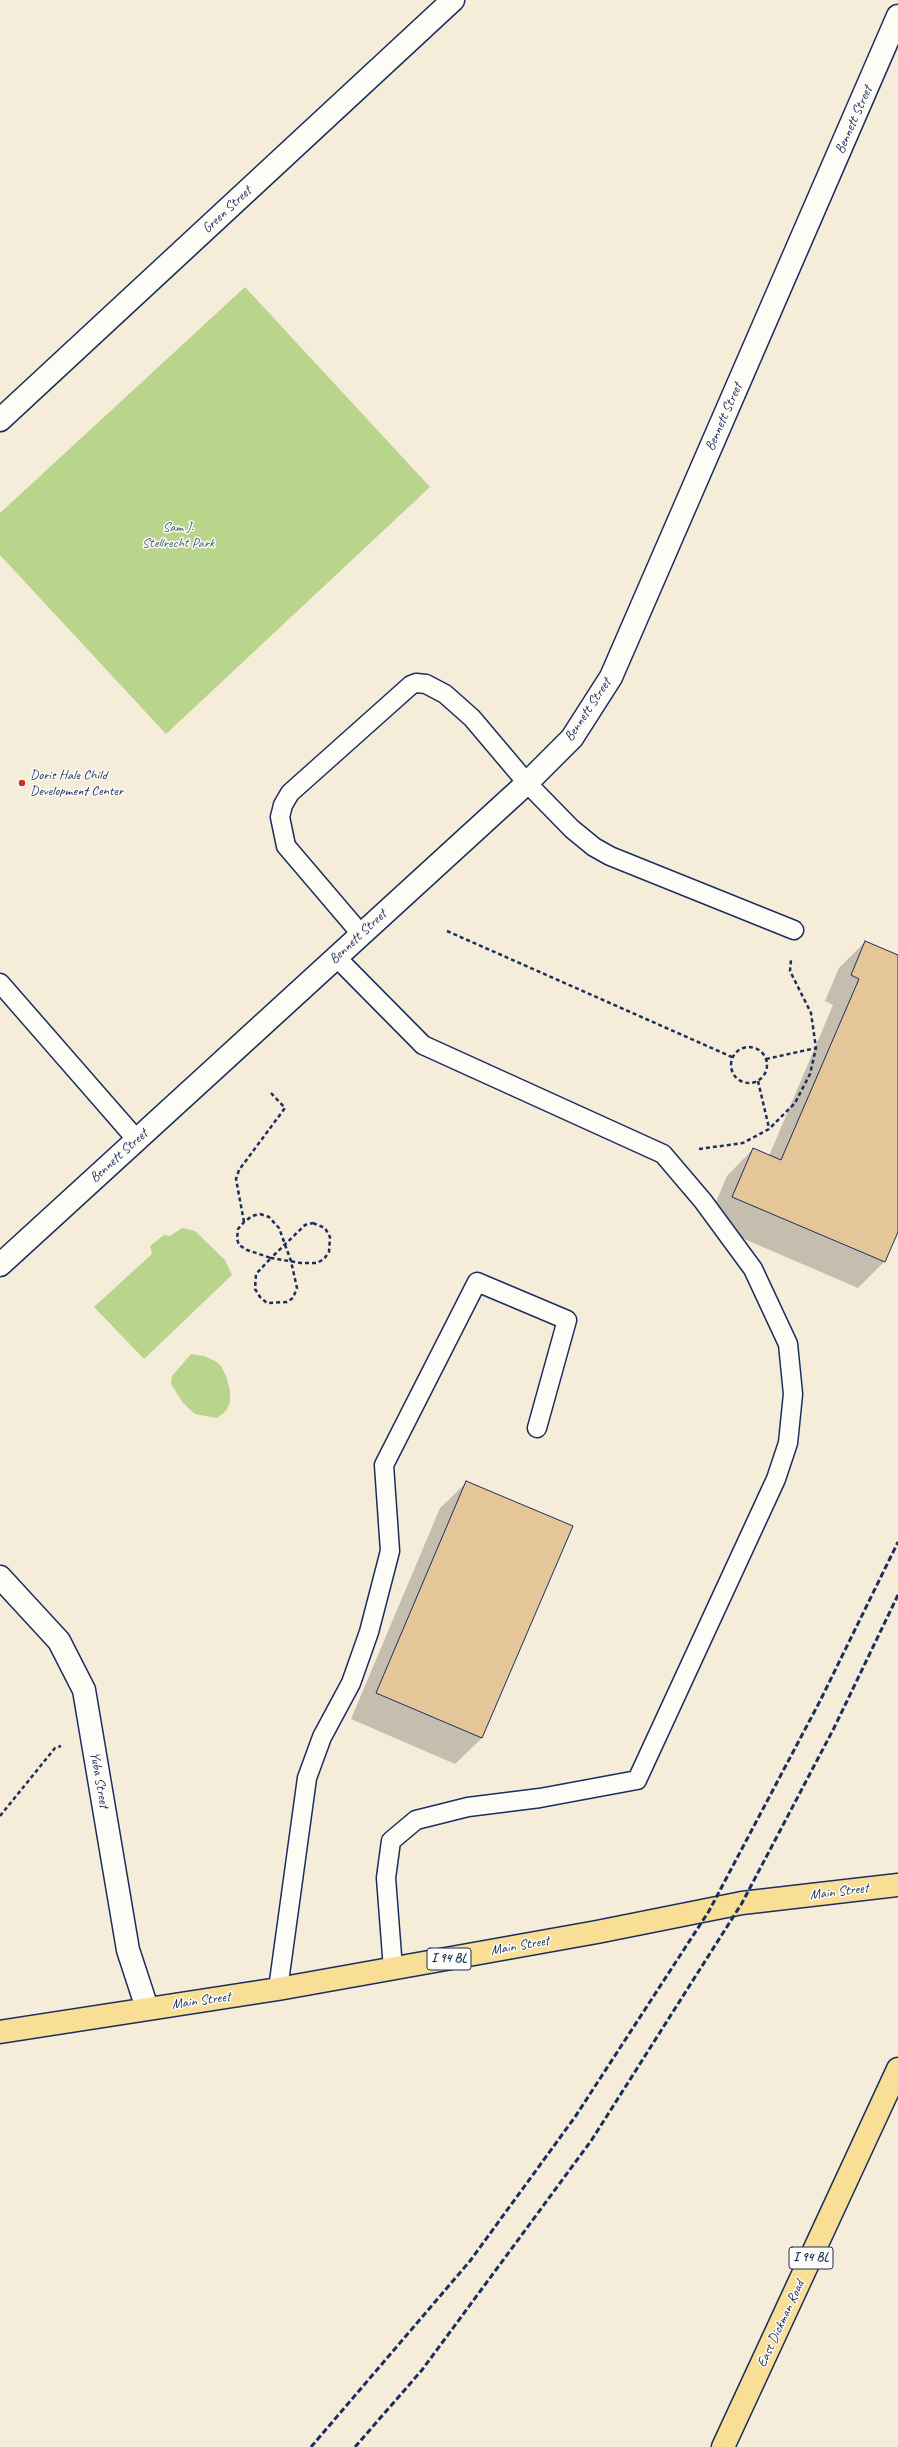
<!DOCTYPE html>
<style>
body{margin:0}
canvas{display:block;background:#f6ecda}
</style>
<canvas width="898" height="2447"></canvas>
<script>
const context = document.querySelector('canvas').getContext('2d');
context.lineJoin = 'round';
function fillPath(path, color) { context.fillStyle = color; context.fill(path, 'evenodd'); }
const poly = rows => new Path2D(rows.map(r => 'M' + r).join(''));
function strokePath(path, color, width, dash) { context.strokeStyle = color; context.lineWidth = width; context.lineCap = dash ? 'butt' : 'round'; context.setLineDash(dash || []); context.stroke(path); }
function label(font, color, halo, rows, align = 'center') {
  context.font = font + ' Caveat,sans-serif'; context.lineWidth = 3; context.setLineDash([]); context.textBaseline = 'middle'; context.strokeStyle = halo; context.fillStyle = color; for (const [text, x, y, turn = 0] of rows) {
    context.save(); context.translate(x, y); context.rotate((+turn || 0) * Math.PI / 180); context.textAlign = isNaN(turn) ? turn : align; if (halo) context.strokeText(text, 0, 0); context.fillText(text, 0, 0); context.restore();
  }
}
const green = poly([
 [245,287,430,487,166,734,0,555,0,513],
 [182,1228,195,1231,225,1260,232,1275,144,1359,94,1307,152,1254,150,1246,164,1235,170,1236],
 [191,1354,204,1356,215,1361,221,1366,226,1376,230,1390,230,1402,226,1411,217,1418,195,1414,183,1403,171,1384,172,1376]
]);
const shadow = poly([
 [865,942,898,956,898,1229,884,1262,858,1288,707,1223,727,1176,753,1149,769,1156,833,1005,825,1001,839,968],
 [467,1482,482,1738,455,1764,351,1719,440,1508]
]);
const building = poly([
 [865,941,898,955,898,1232,885,1262,732,1197,753,1148,781,1160,859,979,851,975,865,941],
 [466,1481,573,1526,482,1738,376,1693,466,1481]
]);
const path = poly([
 [447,931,732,1057],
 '731 1065a18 18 0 1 1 36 0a18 18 0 1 1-36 0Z',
 [766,1059,816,1048],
 [758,1081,769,1128],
 [699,1149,743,1143,769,1129,795,1103,810,1074,816,1048,811,1013,790,971,791,960],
 [260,1214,269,1217,279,1228,291,1261,297,1288,293,1298,287,1302,267,1303,260,1297,255,1289,256,1274,271,1258,247,1250,239,1245,237,1239,238,1229,244,1222,252,1216,260,1214],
 [244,1222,236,1179,239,1170,285,1108,271,1093],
 [313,1223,325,1228,330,1237,329,1252,324,1259,317,1263,301,1263,271,1258,305,1225,313,1223],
 [0,1816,55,1748,61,1746]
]);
const lane = poly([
 [361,934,286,846,280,817,283,805,290,793,411,685,416,683,426,684,445,694,472,718,527,783,572,829,594,847,610,856,794,930],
 [337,958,423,1045,663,1154,703,1201,753,1269,788,1344,793,1394,788,1443,776,1479,637,1780,540,1798,468,1807,416,1820,391,1841,386,1878,393,1969],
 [0,983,137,1140],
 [278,1989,307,1778,322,1737,351,1683,369,1632,390,1551,384,1465,477,1282,567,1320,537,1428]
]);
const street = poly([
 [0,420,453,0],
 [0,1265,527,783,572,738,611,677,898,16],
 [0,1577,59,1641,84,1690,128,1950,147,2008]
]);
const primary = poly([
 [0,2032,278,1989,597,1932,742,1903,898,1885],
 [723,2447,898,2069]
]);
const rail = poly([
 [311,2447,470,2261,575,2117,709,1911,820,1701,898,1542],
 [355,2447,422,2370,591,2141,742,1903,834,1728,898,1595]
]);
const markers = [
 [22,783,4,"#c8321e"]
];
const shields = [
 [449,1959,44],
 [811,2258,44]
];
const shieldNames = [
 ["I 94 BL",449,1959],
 ["I 94 BL",811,2258]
];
const streetNames = [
 ["Bennett Street",854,120,-66],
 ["Green Street",227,210,-43],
 ["Bennett Street",724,417,-66],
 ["Bennett Street",588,710,-56],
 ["Bennett Street",358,937,-43],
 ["Bennett Street",119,1156,-42],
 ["Yuba Street",99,1780,80],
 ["Main Street",839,1892,-7],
 ["Main Street",520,1946,-10],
 ["Main Street",201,2001,-8],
 ["East Dickman Road",781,2324,-65]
];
const parkNames = [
 ["Sam J.",178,527],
 ["Stellrecht Park",178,543]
];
const poiNames = [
 ["Doris Hale Child",30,775],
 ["Development Center",30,791]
];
fillPath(green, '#b9d48b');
fillPath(shadow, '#0003');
fillPath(building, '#e5c698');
strokePath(building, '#1b2f5e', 1);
strokePath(lane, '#1b2f5e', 21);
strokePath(street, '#1b2f5e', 25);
strokePath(primary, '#1b2f5e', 25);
strokePath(path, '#1b2f5e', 2.5, [4, 3]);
strokePath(lane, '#fdfcf7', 18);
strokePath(street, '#fdfcf7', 22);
strokePath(primary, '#f9df96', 22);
strokePath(rail, '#1b2f5e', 3, [6, 3]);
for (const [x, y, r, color] of markers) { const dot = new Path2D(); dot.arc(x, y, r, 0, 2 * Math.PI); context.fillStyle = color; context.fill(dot); strokePath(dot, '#fdfcf7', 1.5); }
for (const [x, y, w] of shields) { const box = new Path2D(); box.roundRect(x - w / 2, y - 11, w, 22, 3); context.fillStyle = '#fdfcf7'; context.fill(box); strokePath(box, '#1b2f5e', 1); }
label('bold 13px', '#1b2f5e', null, shieldNames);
label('14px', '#1b2f5e', '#fdfcf7', streetNames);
label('14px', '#425869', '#fdfcf7', parkNames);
label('14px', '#1b2f5e', '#fdfcf7', poiNames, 'left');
</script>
